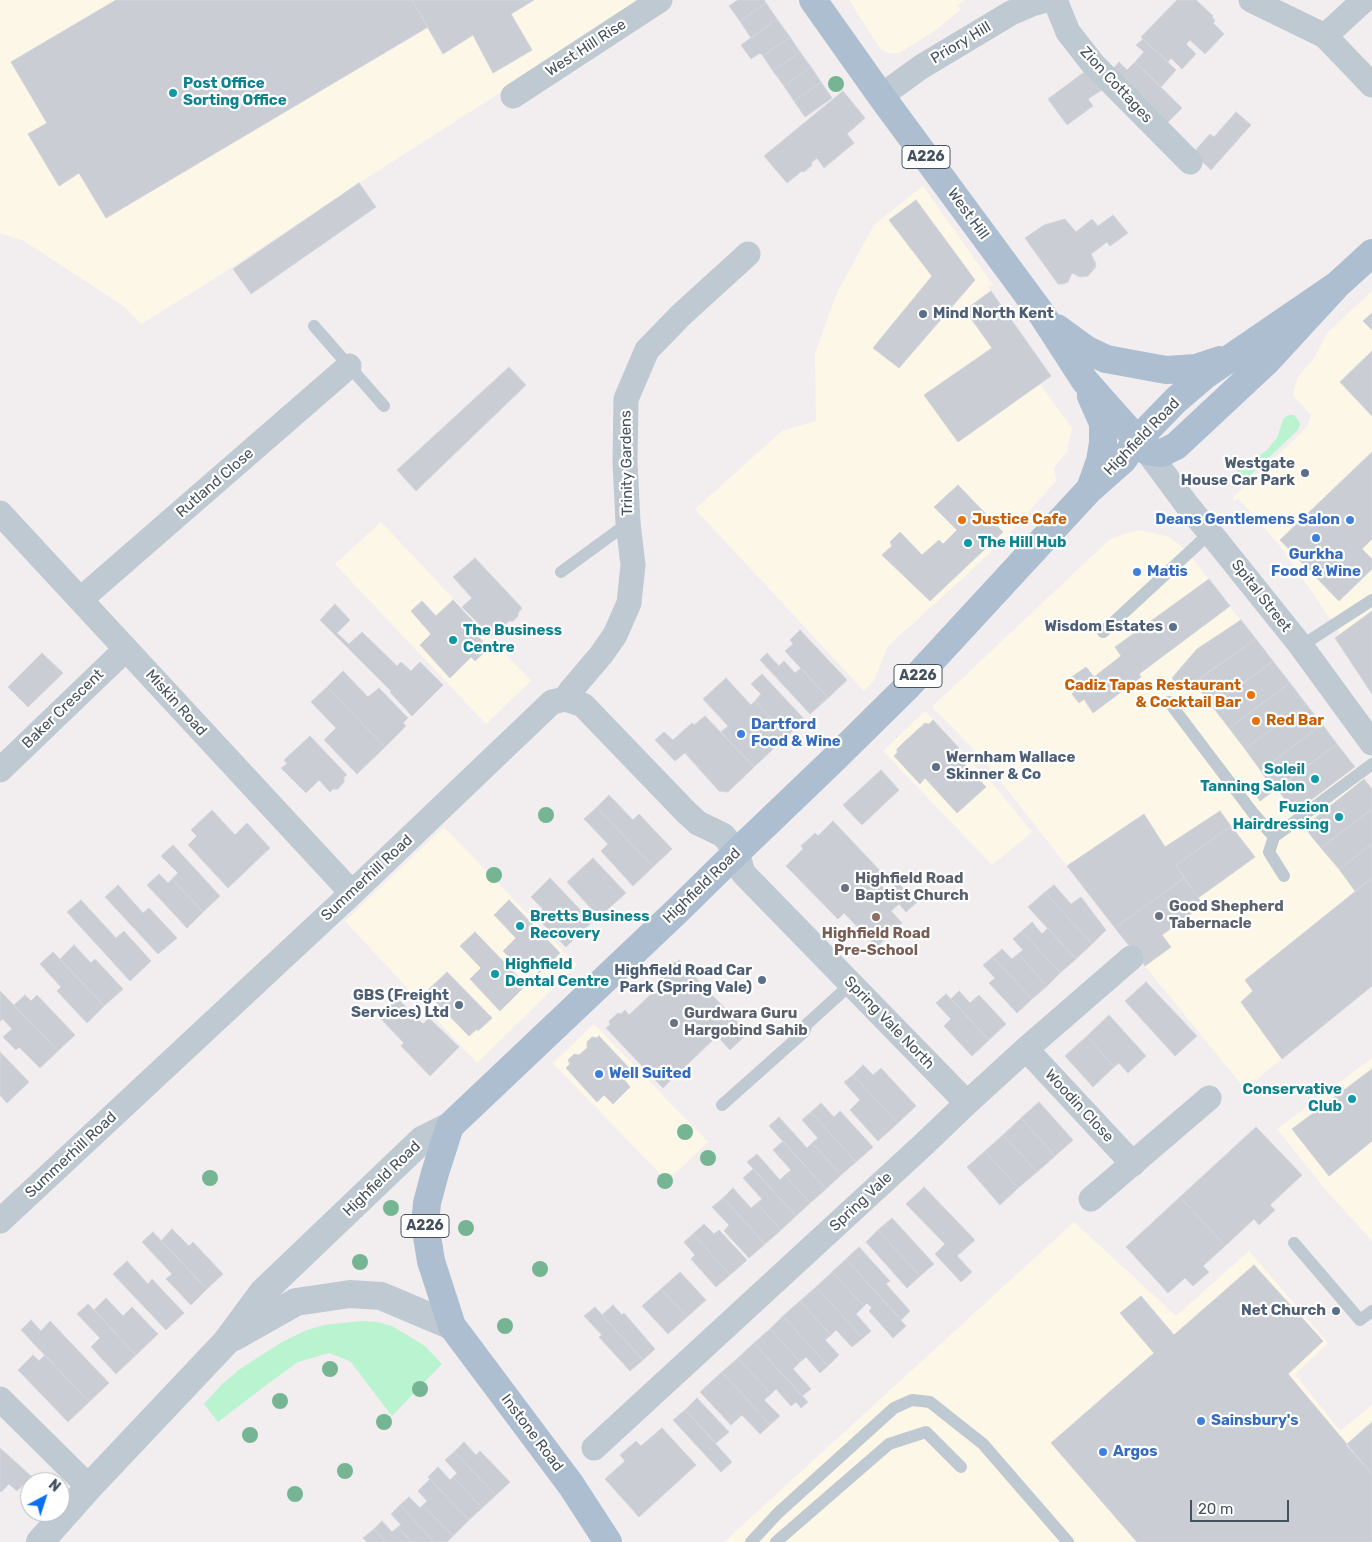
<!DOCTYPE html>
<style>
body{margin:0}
#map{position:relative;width:1372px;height:1542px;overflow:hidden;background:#f2eeef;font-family:Rubik,sans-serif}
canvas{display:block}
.north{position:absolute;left:20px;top:1472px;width:50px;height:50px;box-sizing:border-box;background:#fff;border:1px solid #b5babf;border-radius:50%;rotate:40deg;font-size:14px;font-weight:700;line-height:20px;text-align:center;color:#45525e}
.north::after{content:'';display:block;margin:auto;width:18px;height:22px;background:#0a70f0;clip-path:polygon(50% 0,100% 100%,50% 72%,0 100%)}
.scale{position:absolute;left:1190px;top:1500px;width:99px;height:22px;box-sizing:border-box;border:2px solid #45525e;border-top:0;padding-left:6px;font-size:15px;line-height:18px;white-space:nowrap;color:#45525e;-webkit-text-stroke:4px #fff;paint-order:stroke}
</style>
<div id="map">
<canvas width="1372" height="1542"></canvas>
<div class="north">N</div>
<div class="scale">20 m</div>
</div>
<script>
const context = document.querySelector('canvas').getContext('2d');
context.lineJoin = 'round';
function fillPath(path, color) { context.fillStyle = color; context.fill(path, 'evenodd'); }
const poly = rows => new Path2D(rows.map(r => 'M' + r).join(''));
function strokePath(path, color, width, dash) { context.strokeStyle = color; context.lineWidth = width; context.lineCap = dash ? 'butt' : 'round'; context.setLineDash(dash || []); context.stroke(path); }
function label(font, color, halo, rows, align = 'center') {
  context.font = font + ' Rubik,sans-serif'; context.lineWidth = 4.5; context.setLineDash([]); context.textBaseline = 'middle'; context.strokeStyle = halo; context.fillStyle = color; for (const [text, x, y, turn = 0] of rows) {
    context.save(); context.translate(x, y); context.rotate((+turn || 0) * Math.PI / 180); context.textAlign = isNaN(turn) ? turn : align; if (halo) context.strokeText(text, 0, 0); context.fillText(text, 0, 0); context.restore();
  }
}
const commercial = poly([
 [0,0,645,0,359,183,214,279,141,324,125,307,24,241,0,233],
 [849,0,966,0,957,5,960,10,936,30,899,53,889,53,881,50],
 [923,186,993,285,988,287,1051,376,1040,384,1072,428,1067,452,1054,467,1056,481,1007,536,963,578,888,646,873,682,864,691,695,509,782,431,816,421,815,353,837,293,874,225],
 [1372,291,1372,694,1335,638,1340,633,1281,547,1238,498,1235,501,1233,498,1307,427,1311,415,1293,395,1297,378,1315,357,1327,333],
 [381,522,531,681,486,724,335,564],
 [1140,530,1169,537,1185,549,1372,789,1372,986,1245,1089,1145,966,984,760,932,707,1109,540,1122,535],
 [925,711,997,789,1032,832,992,865,883,751],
 [444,827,577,965,477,1063,345,921],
 [594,1024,708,1142,667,1181,553,1063],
 [1372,1058,1372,1241,1325,1189,1277,1129],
 [1074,1222,1176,1316,1249,1251,1328,1343,1295,1374,1340,1431,1372,1405,1372,1542,724,1542]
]);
const green = poly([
 [1290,415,1294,415,1299,421,1300,425,1297,431,1242,483,1238,483,1236,481,1236,476,1238,468,1241,465,1258,457,1267,450,1277,438,1283,420,1285,417],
 [361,1321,377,1322,392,1326,425,1346,442,1364,392,1416,350,1361,329,1353,298,1362,273,1380,218,1422,204,1404,222,1384,240,1369,282,1342,307,1330,324,1325]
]);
const building = poly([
 [116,0,412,0,428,27,106,218,79,173,59,186,28,134,47,123,11,62,116,0],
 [412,0,534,0,511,14,532,50,493,73,473,35,443,54,412,0],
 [738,0,764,0,766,3,740,21,729,6,738,0],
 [1177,0,1196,0,1213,16,1212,17,1215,21,1213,23,1224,34,1205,54,1190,40,1186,44,1196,54,1182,69,1171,58,1168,62,1141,37,1177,0],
 [766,3,777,19,751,38,740,21,766,3],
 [777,19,790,37,763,56,760,53,751,59,741,45,777,19],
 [790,37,800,52,773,71,763,56,790,37],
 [1143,39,1176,70,1161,87,1135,62,1144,52,1136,45,1143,39],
 [800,52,811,67,784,86,773,71,800,52],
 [1119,62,1127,70,1135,62,1182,108,1167,123,1112,70,1119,62],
 [811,67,821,82,794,101,784,86,811,67],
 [1087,70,1102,90,1088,99,1093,106,1067,125,1048,99,1087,70],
 [821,82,832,98,805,117,794,101,821,82],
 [843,91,865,118,847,134,854,143,824,168,817,158,811,163,812,165,804,172,802,171,787,183,764,156,843,91],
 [1236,112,1251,125,1211,170,1193,153,1210,134,1214,137,1236,112],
 [359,183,376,207,251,294,233,269,359,183],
 [916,200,975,280,899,368,873,348,932,276,889,220,916,200],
 [1113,215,1128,233,1110,246,1107,242,1091,254,1096,264,1095,268,1088,276,1080,277,1072,273,1068,282,1063,284,1058,284,1025,238,1044,225,1065,219,1076,232,1092,219,1098,226,1113,215],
 [991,291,1051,376,958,442,924,395,992,348,965,310,991,291],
 [1372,313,1372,330,1363,321,1372,313],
 [1372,351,1372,416,1340,382,1372,351],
 [509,367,526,385,416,491,397,470,509,367],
 [1372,452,1372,539,1362,549,1372,559,1372,569,1339,601,1280,540,1372,452],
 [958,485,1003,532,930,601,882,555,892,546,890,542,900,532,922,555,939,540,943,544,957,530,934,507,958,485],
 [475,558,522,608,518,613,518,616,513,621,509,621,491,636,462,607,472,598,453,577,475,558],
 [1209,579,1230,606,1139,674,1141,677,1093,713,1084,699,1079,703,1072,694,1074,692,1066,681,1086,667,1094,677,1121,656,1115,647,1209,579],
 [453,600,473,621,468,626,489,648,475,661,471,657,450,678,420,645,431,634,411,611,422,601,436,616,453,600],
 [335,604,350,620,337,633,349,644,362,632,397,666,401,662,411,671,420,662,443,685,412,716,390,692,391,691,320,620,335,604],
 [1372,611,1372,694,1335,638,1372,611],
 [1241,620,1256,639,1182,691,1172,678,1197,649,1241,620],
 [800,630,847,680,828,698,785,651,793,644,790,640,800,630],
 [1256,639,1273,661,1212,706,1194,682,1256,639],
 [42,653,63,673,28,707,8,687,42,653],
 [767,653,779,666,784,661,795,673,801,668,828,698,810,714,760,660,767,653],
 [1273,661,1290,683,1229,728,1212,706,1273,661],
 [343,671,368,697,379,688,408,718,403,723,406,726,385,747,327,687,343,671],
 [762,674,805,720,787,736,755,701,761,694,751,684,762,674],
 [726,678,751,705,755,701,787,736,754,767,721,732,728,726,703,699,726,678],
 [1290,683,1306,704,1245,749,1229,728,1290,683],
 [327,687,385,747,357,774,324,740,336,728,311,702,327,687],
 [1306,704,1322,724,1261,771,1245,749,1306,704],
 [705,716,754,767,728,792,719,791,685,753,675,761,655,740,664,732,673,740,692,723,694,725,705,716],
 [933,720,959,748,954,753,986,787,957,813,925,778,920,784,894,756,897,753,897,749,903,743,925,723,929,724,933,720],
 [1322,724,1337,744,1260,801,1253,790,1267,780,1261,771,1322,724],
 [310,736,347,775,344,777,344,782,338,789,333,789,330,792,319,780,306,793,281,768,287,764,284,760,310,736],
 [1337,744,1355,767,1295,812,1277,789,1337,744],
 [881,770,899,790,862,825,843,805,881,770],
 [1364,779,1372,789,1372,809,1321,848,1304,827,1364,779],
 [609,795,633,820,639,814,672,849,653,867,597,807,609,795],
 [597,807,653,867,633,886,601,851,608,844,584,819,597,807],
 [1372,809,1372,844,1339,869,1321,848,1372,809],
 [212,810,235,835,247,823,270,848,228,888,188,845,197,836,191,830,212,810],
 [1220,811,1231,826,1176,865,1184,878,1115,928,1067,866,1144,814,1165,847,1220,811],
 [833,821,884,875,877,882,888,892,898,883,917,902,906,912,899,904,891,911,902,923,877,947,844,913,838,919,786,866,803,849,801,846,815,833,818,836,833,821],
 [1231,826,1255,857,1198,898,1176,865,1231,826],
 [1372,844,1372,878,1355,891,1339,869,1372,844],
 [173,845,220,896,203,912,172,879,178,873,161,856,173,845],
 [593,858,626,893,599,917,567,882,593,858],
 [159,874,168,883,172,879,203,912,187,928,147,885,159,874],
 [550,878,592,922,566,947,535,916,543,909,531,897,550,878],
 [1184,878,1203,905,1162,935,1171,947,1145,966,1115,928,1184,878],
 [1372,878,1372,986,1282,1059,1241,1002,1253,991,1245,980,1372,878],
 [118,885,143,913,149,908,177,938,158,954,105,897,118,885],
 [1054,885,1071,904,1081,897,1106,930,1092,944,1045,892,1054,885],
 [1045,892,1092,944,1076,959,1028,907,1045,892],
 [81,900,116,938,124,931,151,961,130,981,67,912,81,900],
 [509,900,560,953,539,973,533,967,526,974,503,951,516,938,494,915,509,900],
 [1032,922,1042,934,1048,928,1076,959,1060,973,1022,931,1032,922],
 [1022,931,1060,973,1047,986,1018,954,1023,950,1013,939,1022,931],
 [475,932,526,985,500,1011,470,979,481,968,460,946,475,932],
 [74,945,91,963,95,959,123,989,104,1006,60,959,74,945],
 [1002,949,1012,959,1018,954,1047,986,1032,999,993,957,1002,949],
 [53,952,104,1006,87,1023,57,991,61,987,40,964,53,952],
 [993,957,1032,999,1017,1013,989,983,995,978,983,965,993,957],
 [679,960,748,1033,730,1050,717,1036,663,1088,606,1028,610,1025,609,1021,618,1013,621,1014,625,1010,629,1015,664,982,660,978,663,975,662,972,672,962,676,963,679,960],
 [447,972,492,1018,478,1031,477,1029,469,1036,426,992,447,972],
 [1146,982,1197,1036,1175,1056,1125,1001,1146,982],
 [0,991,58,1051,40,1068,19,1047,16,1050,3,1037,12,1029,3,1019,0,1021,0,991],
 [959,991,970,1003,979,995,1006,1024,989,1040,951,999,959,991],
 [946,994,989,1040,972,1056,944,1026,951,1019,936,1003,946,994],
 [25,995,31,1001,37,995,75,1035,58,1051,14,1005,25,995],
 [397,998,423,1024,429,1018,459,1047,430,1076,401,1046,404,1043,378,1016,397,998],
 [1109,1015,1146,1056,1128,1073,1119,1063,1114,1067,1087,1036,1109,1015],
 [599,1036,631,1070,623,1078,630,1087,613,1104,604,1095,597,1102,566,1068,570,1064,568,1060,574,1054,579,1055,587,1048,587,1042,592,1037,597,1038,599,1036],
 [1087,1036,1114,1067,1093,1087,1065,1056,1087,1036],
 [0,1052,29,1082,7,1103,0,1095,0,1052],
 [863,1065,873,1075,881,1068,916,1106,898,1123,853,1075,863,1065],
 [1372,1069,1372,1141,1329,1176,1292,1129,1372,1069],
 [853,1075,898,1123,878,1141,850,1110,860,1100,844,1082,853,1075],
 [1039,1102,1073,1140,1055,1156,1021,1118,1039,1102],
 [821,1103,834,1117,840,1111,873,1147,856,1162,811,1112,821,1103],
 [811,1112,856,1162,841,1175,812,1143,818,1138,802,1120,811,1112],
 [779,1117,807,1148,812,1143,841,1175,826,1189,769,1126,779,1117],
 [1021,1118,1055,1156,1037,1172,1003,1135,1021,1118],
 [1256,1127,1302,1175,1270,1205,1275,1210,1259,1225,1254,1219,1225,1246,1180,1197,1256,1127],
 [1003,1135,1037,1172,1018,1188,985,1151,1003,1135],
 [783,1141,826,1189,810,1203,785,1175,791,1170,773,1150,783,1141],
 [985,1151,1018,1188,1000,1205,967,1167,985,1151],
 [757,1154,780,1180,785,1175,810,1203,796,1216,747,1162,757,1154],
 [753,1169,796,1216,781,1230,757,1203,762,1199,743,1178,753,1169],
 [924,1187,975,1240,957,1256,972,1272,961,1282,935,1254,945,1244,906,1204,924,1187],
 [733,1188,751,1208,757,1203,781,1230,765,1244,723,1198,733,1188],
 [1180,1197,1225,1246,1203,1266,1209,1272,1193,1286,1185,1278,1168,1293,1126,1247,1180,1197],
 [723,1198,765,1244,749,1258,724,1231,729,1225,712,1207,723,1198],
 [892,1218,934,1264,920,1276,878,1230,892,1218],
 [704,1224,714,1234,719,1230,747,1260,730,1275,693,1234,704,1224],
 [172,1229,189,1246,193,1242,223,1274,207,1289,161,1241,172,1229],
 [878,1230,920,1276,907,1288,866,1242,878,1230],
 [153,1232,207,1289,191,1305,166,1279,172,1274,142,1242,153,1232],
 [693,1234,730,1275,716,1287,691,1259,695,1255,684,1242,693,1234],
 [859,1247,890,1281,886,1284,910,1311,901,1320,846,1259,859,1247],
 [846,1259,906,1326,893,1338,869,1311,872,1308,867,1303,864,1306,832,1272,846,1259],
 [127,1261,148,1284,152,1279,184,1313,166,1330,113,1274,127,1261],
 [1254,1265,1323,1341,1288,1374,1372,1474,1372,1542,1137,1542,1051,1443,1154,1353,1120,1313,1141,1296,1174,1335,1254,1265],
 [680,1272,706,1300,687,1317,661,1289,680,1272],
 [832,1272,864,1306,856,1314,871,1331,863,1338,816,1287,832,1272],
 [816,1287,863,1338,852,1347,836,1330,831,1335,800,1301,816,1287],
 [661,1289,687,1317,668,1334,642,1306,661,1289],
 [106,1298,123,1316,132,1307,158,1334,136,1355,94,1310,106,1298],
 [800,1301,831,1335,825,1340,839,1355,828,1366,783,1316,800,1301],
 [88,1304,136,1355,116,1374,91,1347,100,1338,77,1314,88,1304],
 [613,1305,622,1315,624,1313,655,1349,643,1360,602,1315,613,1305],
 [595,1307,643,1360,630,1371,599,1337,602,1335,584,1316,595,1307],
 [783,1316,828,1366,820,1373,806,1357,800,1362,770,1329,783,1316],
 [31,1320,41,1331,50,1321,109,1383,89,1402,21,1330,31,1320],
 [770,1329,800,1362,793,1369,811,1389,802,1396,754,1343,770,1329],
 [754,1343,808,1402,801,1408,796,1402,791,1406,776,1389,771,1394,738,1358,754,1343],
 [33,1355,39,1361,45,1355,89,1402,68,1422,18,1370,33,1355],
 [738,1358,771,1394,764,1400,780,1416,770,1425,722,1372,738,1358],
 [722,1372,770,1425,760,1434,742,1415,731,1425,700,1392,722,1372],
 [697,1398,729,1432,716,1443,685,1410,697,1398],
 [685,1410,732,1462,721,1472,673,1420,685,1410],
 [1372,1422,1372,1474,1346,1445,1372,1422],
 [662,1428,696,1465,639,1517,605,1479,625,1461,620,1455,636,1441,641,1446,662,1428],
 [464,1442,476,1455,480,1451,510,1482,496,1495,454,1452,464,1442],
 [0,1448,31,1476,17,1491,9,1484,1,1492,0,1491,0,1448],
 [454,1452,496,1495,482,1508,453,1477,457,1473,445,1460,454,1452],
 [438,1467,450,1480,453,1477,482,1508,469,1520,428,1477,438,1467],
 [430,1479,469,1520,453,1536,423,1505,427,1501,418,1491,430,1479],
 [409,1497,420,1508,423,1505,453,1536,447,1542,434,1542,400,1505,409,1497],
 [400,1505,434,1542,412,1542,398,1527,401,1525,391,1514,400,1505],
 [382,1521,392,1532,398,1527,412,1542,386,1542,374,1529,382,1521],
 [374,1529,386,1542,367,1542,363,1538,374,1529]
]);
const service = poly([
 [314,326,384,406],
 [561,572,628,523],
 [1103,632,1210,533],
 [1301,646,1372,600],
 [1169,702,1253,813,1274,837],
 [1284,876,1269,852,1274,837,1372,764],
 [722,1105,804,1032,807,1024,851,984],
 [1294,1243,1360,1320,1372,1311],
 [751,1542,778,1513,894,1408,912,1400,930,1402,983,1444,1068,1542],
 [776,1542,889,1444,926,1432,961,1467]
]);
const minor = poly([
 [1055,0,1068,32,1093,64,1190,162],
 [1251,0,1325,36,1372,85],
 [1325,36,1364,0],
 [513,96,660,0],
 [881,96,921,67,1011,13,1032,4,1047,0],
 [1147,451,1187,505,1216,540,1301,646,1372,743],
 [0,513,352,893],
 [81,599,349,366],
 [565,699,572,689,601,655,615,635,629,603,633,565,628,523,625,462,626,399,647,350,681,315,748,254],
 [0,770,126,649],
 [1026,1049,1133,1164],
 [1091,1199,1209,1098],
 [0,1221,352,893,552,702,565,699,583,705,686,812,698,823,723,835,737,852,743,873,967,1103],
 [0,1399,89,1487],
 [594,1448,922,1146,967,1103,1026,1049,1131,958]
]);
const tertiary = poly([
 [234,1337,296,1302,350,1294,381,1296,452,1326],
 [40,1542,89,1487,226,1342,263,1292,422,1140,450,1126]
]);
const primary = poly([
 [813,0,881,96,1041,313,1085,381,1147,451,1162,453,1176,446,1267,361,1337,285,1372,253],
 [1057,328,1087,350,1106,359,1166,370,1196,368,1220,360],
 [1090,489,1100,461,1103,443,1103,423,1091,396],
 [608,1542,571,1485,452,1326,431,1261,425,1224,427,1203,435,1173,450,1126,678,910,737,852,831,762,908,686,1089,490,1123,460,1137,440,1176,400,1204,376,1337,285]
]);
const trees = [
 [836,84],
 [546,815],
 [494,875],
 [685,1132],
 [708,1158],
 [210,1178],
 [665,1181],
 [391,1208],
 [466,1228],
 [360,1262],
 [540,1269],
 [505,1326],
 [330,1369],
 [420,1389],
 [280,1401],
 [384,1422],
 [250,1435],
 [345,1471],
 [295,1494]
];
const markers = [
 [173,93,5,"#0f9aa8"],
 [923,314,5,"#5c6f8a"],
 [1305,473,5,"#5c6f8a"],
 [962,520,5,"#e8710a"],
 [1350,520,5,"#3f7fe0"],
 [1316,538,5,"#3f7fe0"],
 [968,543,5,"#0f9aa8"],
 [1137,572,5,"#3f7fe0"],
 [1173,627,5,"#5c6f8a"],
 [453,640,5,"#0f9aa8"],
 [1251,695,5,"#e8710a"],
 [1256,721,5,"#e8710a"],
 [741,734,5,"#3f7fe0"],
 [936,767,5,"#5c6f8a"],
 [1315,779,5,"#0f9aa8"],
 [1339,817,5,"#0f9aa8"],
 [845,888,5,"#6b7280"],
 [1159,916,5,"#6b7280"],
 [876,917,5,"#8d6e63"],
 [520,926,5,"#0f9aa8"],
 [495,974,5,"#0f9aa8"],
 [762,980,5,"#5c6f8a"],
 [459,1005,5,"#5c6f8a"],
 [674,1023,5,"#6b7280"],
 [599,1074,5,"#3f7fe0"],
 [1352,1099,5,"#0f9aa8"],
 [1336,1311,5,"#5c6f8a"],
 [1201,1421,5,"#3f7fe0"],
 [1103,1452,5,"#3f7fe0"]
];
const shields = [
 [926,157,48],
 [918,676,48],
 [425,1226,48]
];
const shieldNames = [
 ["A226",926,157],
 ["A226",918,676],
 ["A226",425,1226]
];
const streetNames = [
 ["Priory Hill",961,43,-31],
 ["West Hill Rise",586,48,-33],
 ["Zion Cottages",1116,85,47],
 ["West Hill",968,214,54],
 ["Highfield Road",1142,437,-46],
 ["Trinity Gardens",627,463,-91],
 ["Rutland Close",215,483,-41],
 ["Spital Street",1261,596,52],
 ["Miskin Road",176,703,48],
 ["Baker Crescent",63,709,-44],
 ["Summerhill Road",367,878,-43],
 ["Highfield Road",702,886,-44],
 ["Spring Vale North",889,1023,46],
 ["Woodin Close",1079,1106,47],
 ["Summerhill Road",71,1155,-43],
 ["Highfield Road",382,1179,-44],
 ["Spring Vale",861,1202,-43],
 ["Instone Road",532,1433,53]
];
const cultureNames = [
 ["Post Office",183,84],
 ["Sorting Office",183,101],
 ["The Hill Hub",978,543],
 ["The Business",463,631],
 ["Centre",463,648],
 ["Soleil",1305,770,"right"],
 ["Tanning Salon",1305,787,"right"],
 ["Fuzion",1329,808,"right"],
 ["Hairdressing",1329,825,"right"],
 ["Bretts Business",530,917],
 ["Recovery",530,934],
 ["Highfield",505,965],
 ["Dental Centre",505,982],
 ["Conservative",1342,1090,"right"],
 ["Club",1342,1107,"right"]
];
const serviceNames = [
 ["Mind North Kent",933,314,"left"],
 ["Westgate",1295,464],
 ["House Car Park",1295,481],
 ["Wisdom Estates",1163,627],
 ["Wernham Wallace",946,758,"left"],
 ["Skinner & Co",946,775,"left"],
 ["Highfield Road Car",752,971],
 ["Park (Spring Vale)",752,988],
 ["GBS (Freight",449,996],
 ["Services) Ltd",449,1013],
 ["Net Church",1326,1311]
];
const foodNames = [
 ["Justice Cafe",972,520],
 ["Cadiz Tapas Restaurant",1241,686,"right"],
 ["& Cocktail Bar",1241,703,"right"],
 ["Red Bar",1266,721]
];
const shopNames = [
 ["Deans Gentlemens Salon",1340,520,"right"],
 ["Gurkha",1316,555,"center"],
 ["Food & Wine",1316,572,"center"],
 ["Matis",1147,572],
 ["Dartford",751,725],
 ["Food & Wine",751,742],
 ["Well Suited",609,1074],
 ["Sainsbury's",1211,1421],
 ["Argos",1113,1452]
];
const worshipNames = [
 ["Highfield Road",855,879],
 ["Baptist Church",855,896],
 ["Good Shepherd",1169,907],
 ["Tabernacle",1169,924],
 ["Gurdwara Guru",684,1014],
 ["Hargobind Sahib",684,1031]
];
const educationNames = [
 ["Highfield Road",876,934],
 ["Pre-School",876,951]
];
fillPath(commercial, '#fdf7e7');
fillPath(green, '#b9f3cf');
fillPath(building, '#caced4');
strokePath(building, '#d2d5db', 1);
strokePath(service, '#bec9d2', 12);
strokePath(minor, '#bec9d2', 25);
strokePath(tertiary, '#bec9d2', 28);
strokePath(primary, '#acbed0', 28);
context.fillStyle = '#75b594';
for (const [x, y] of trees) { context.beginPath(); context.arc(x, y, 8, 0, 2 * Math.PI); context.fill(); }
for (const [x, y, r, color] of markers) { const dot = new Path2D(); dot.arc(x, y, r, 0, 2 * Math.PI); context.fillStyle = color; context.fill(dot); strokePath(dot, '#fff', 2); }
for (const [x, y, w] of shields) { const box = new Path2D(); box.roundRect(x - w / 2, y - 11.5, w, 23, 4); context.fillStyle = '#fff'; context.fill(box); strokePath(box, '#45525e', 1); }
label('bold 14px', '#45525e', null, shieldNames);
label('15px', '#45525e', '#fff', streetNames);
label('bold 15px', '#0d838f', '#fff', cultureNames, 'left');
label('bold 15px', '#4e5e75', '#fff', serviceNames, 'right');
label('bold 15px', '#c56008', '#fff', foodNames, 'left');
label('bold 15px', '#366cbe', '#fff', shopNames, 'left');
label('bold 15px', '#5b616d', '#fff', worshipNames, 'left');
label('bold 15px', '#785e54', '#fff', educationNames);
</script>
